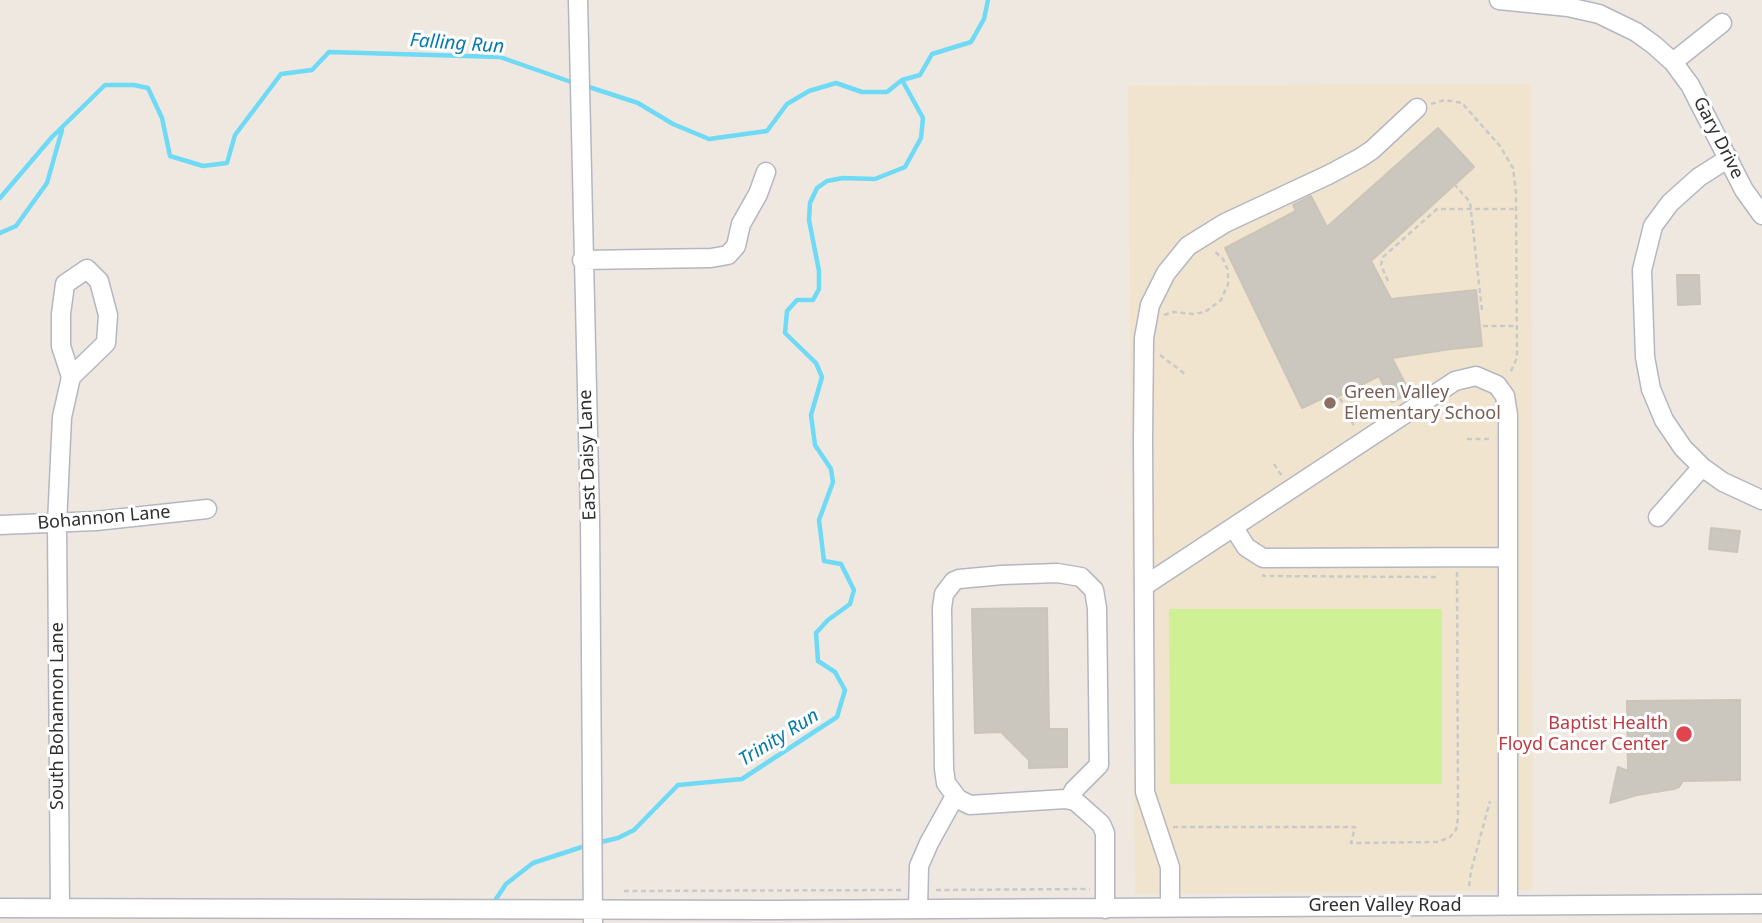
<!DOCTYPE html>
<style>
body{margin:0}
canvas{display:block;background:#efe8e0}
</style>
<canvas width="1762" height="923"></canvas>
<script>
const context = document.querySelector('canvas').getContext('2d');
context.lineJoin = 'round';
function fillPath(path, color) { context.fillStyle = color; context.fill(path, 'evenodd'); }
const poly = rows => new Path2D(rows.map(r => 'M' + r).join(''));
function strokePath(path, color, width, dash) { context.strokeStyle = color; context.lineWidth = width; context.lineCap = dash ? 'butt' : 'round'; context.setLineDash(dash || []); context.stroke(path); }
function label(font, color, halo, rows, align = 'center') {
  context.font = font + ' "Noto Sans",sans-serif'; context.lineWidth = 6; context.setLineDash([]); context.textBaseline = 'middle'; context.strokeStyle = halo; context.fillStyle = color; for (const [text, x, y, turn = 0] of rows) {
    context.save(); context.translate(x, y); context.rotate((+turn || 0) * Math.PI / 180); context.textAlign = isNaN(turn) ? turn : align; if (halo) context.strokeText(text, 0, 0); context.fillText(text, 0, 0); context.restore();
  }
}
const education = poly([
 [1531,84,1533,890,1135,894,1128,85]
]);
const pitch = poly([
 [1169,609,1442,609,1442,784,1170,784]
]);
const stream = poly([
 [586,86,638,103,673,124,709,139,767,131,787,104,809,91,836,83,862,92,887,92,902,80,920,75,932,54,971,42,984,19,988,0],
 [0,198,52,137,105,85,134,85,148,88,162,118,170,156,203,166,227,163,235,135,281,74,312,70,329,52,500,57,574,83],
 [0,233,16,226,47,183,62,130],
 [597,843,618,838,634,830,678,785,742,779,837,717,845,690,835,672,818,661,816,633,828,620,850,604,854,590,841,564,824,561,819,520,833,482,831,469,815,445,811,415,822,377,816,363,785,333,787,311,797,300,813,300,819,289,819,271,809,220,810,203,817,188,827,181,843,178,875,179,905,167,921,138,923,118,902,80],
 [492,905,506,884,533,863,588,845]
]);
const building = poly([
 [1438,128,1474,167,1371,261,1391,299,1476,290,1482,346,1451,349,1392,358,1410,393,1392,402,1379,376,1333,399,1330,395,1302,408,1225,248,1296,211,1293,205,1311,196,1327,227,1438,128],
 [1677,275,1699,275,1700,304,1678,305,1677,275],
 [1711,528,1740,531,1737,552,1709,549,1711,528],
 [1047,608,1049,729,1067,729,1067,767,1029,768,1029,760,1001,732,975,733,972,609,1047,608],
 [1740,700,1740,780,1683,781,1679,787,1674,789,1637,795,1610,803,1618,767,1628,771,1627,701,1740,700]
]);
const path = poly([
 [1431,104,1445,100,1462,103,1500,146,1513,168,1516,192,1517,358,1510,373],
 [1454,184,1470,202,1482,311],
 [1388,281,1381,265,1383,257,1437,209,1515,209],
 [1164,315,1173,312,1194,314,1205,312,1221,300,1228,284,1228,270,1223,259,1213,250],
 [1483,326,1517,326],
 [1160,355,1185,374],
 [1340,398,1354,426],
 [1467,439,1492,439],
 [1274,464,1282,476],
 [1263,574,1263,576,1436,577,1438,574],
 [1173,827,1355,827,1351,843,1438,842,1450,837,1456,830,1458,818,1457,572],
 [1469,886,1471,871,1490,801],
 [936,890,1090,889],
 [624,891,901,890]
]);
const minor = poly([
 [578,0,590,518,593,923],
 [1499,0,1568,7,1599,14,1636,32,1654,45,1673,62,1690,85,1744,190,1762,215],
 [1673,62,1722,23],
 [1729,158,1699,177,1670,203,1653,226,1642,270,1645,357,1651,389,1664,420,1683,448,1702,467,1723,482,1762,500],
 [582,260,711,258,728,255,736,246,741,224,758,194,766,172],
 [1658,517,1702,467],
 [0,525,96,521,207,509],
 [1234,528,1246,547,1263,558,1508,557],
 [1144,586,1455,381,1476,376,1497,385,1505,396,1508,415,1508,906],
 [1069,799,1074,790,1099,765,1097,608,1094,590,1081,577,1057,573,1002,575,959,579,954,581,944,594,942,608,944,769,946,783,958,799,970,805,1065,799,1075,801,1082,807,1101,824,1105,833,1105,909],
 [1170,907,1170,867,1145,792,1143,441,1144,338,1150,305,1166,273,1188,246,1225,223,1328,175,1360,158,1372,150,1417,108],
 [0,908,773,910,1762,904],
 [60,908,57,524,62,417,71,377,106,343,108,315,99,281,87,269,65,284,61,314,61,346,71,377],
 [918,909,919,866,929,843,955,796]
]);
const markers = [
 [1330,403,7,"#8d6e63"],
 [1684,734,9,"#e0444e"]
];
const streetNames = [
 ["Gary Drive",1718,138,63],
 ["East Daisy Lane",588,455,-92],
 ["Bohannon Lane",104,518,-5],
 ["South Bohannon Lane",58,716,-90],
 ["Green Valley Road",1385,906]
];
const educationNames = [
 ["Green Valley",1344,393],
 ["Elementary School",1344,414]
];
const healthNames = [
 ["Baptist Health",1668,724],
 ["Floyd Cancer Center",1668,745]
];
const waterNames = [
 ["Falling Run",457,44,4],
 ["Trinity Run",779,738,-32]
];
fillPath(education, '#f1e4cf');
fillPath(pitch, '#cff095');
strokePath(stream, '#6edaf6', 4.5);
fillPath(building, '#cbc6be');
strokePath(building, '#cbc4b9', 2);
strokePath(minor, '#b4b7c1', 21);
strokePath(path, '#c9c9c9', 2.5, [5, 3.5]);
strokePath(minor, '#fff', 18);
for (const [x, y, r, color] of markers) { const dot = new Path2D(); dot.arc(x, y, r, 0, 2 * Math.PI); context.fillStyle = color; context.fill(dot); strokePath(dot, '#fff', 2.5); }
label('18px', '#2e2e2e', '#fff', streetNames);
label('18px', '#785e54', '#fff', educationNames, 'left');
label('18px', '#be3a42', '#fff', healthNames, 'right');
label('italic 19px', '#067baa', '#fff', waterNames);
</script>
